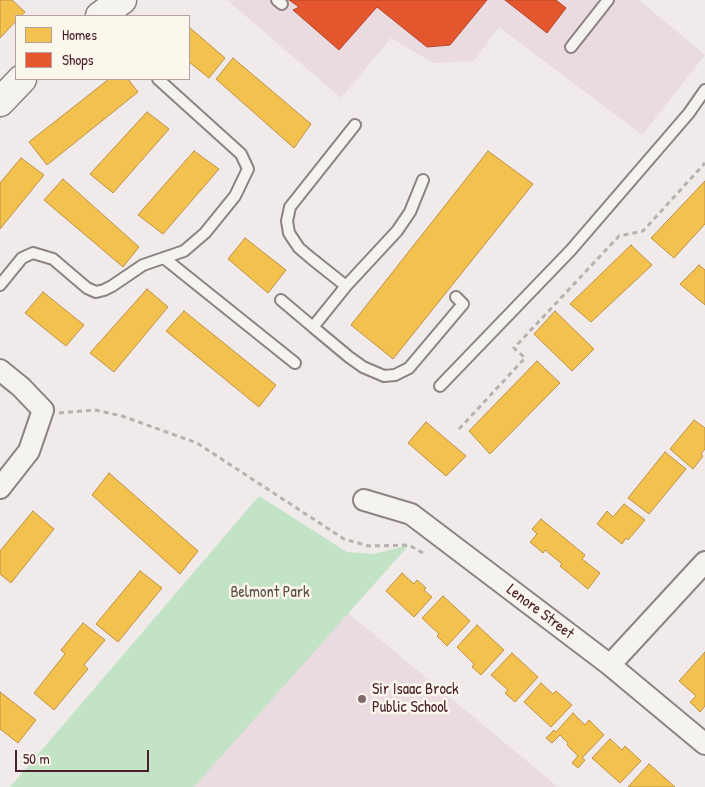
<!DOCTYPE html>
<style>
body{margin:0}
#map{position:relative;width:705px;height:787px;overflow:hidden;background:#f0eaea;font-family:"Patrick Hand",sans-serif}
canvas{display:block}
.legend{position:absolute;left:15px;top:15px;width:175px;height:65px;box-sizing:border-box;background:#fbf7ec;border:1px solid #b4a19f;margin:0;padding:6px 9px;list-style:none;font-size:15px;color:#4a1f2b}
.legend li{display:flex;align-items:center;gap:10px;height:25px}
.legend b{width:25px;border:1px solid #b4a19f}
.scale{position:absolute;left:15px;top:750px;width:134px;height:22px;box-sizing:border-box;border:2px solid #4a1f2b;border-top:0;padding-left:6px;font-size:15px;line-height:18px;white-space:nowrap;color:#4a1f2b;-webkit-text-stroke:4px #fbf7ec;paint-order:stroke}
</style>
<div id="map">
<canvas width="705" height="787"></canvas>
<ul class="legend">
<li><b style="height:14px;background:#f2c14e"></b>Homes</li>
<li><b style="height:14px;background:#e4572e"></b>Shops</li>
</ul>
<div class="scale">50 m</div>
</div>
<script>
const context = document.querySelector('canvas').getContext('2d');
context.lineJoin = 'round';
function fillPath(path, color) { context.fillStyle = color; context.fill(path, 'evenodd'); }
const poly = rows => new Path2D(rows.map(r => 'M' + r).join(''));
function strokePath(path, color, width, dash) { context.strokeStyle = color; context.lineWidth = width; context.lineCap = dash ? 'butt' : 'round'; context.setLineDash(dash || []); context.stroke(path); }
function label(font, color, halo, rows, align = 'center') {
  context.font = font + ' "Patrick Hand",sans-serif'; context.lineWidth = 5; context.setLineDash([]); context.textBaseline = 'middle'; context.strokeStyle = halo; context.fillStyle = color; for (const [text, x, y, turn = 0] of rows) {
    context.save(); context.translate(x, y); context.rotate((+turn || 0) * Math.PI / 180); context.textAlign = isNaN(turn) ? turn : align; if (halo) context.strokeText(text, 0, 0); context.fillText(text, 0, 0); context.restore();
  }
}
const built = poly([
 [227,0,639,0,705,55,642,135,499,27,474,61,433,63,391,38,341,98],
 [347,612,558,787,194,787]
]);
const green = poly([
 [259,496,347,552,374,554,409,545,194,787,10,787]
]);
const homes = poly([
 [0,0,12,0,25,12,21,16,16,16,16,21,0,38,0,0],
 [189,27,225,58,209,78,189,62,189,27],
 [233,58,311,124,294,148,216,79,233,58],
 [109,79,128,79,138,92,47,165,29,142,109,79],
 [147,112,169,129,113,193,90,174,147,112],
 [194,151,219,169,163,234,138,215,194,151],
 [488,151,533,184,393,359,351,325,488,151],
 [21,158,44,175,0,229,0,183,21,158],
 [63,179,139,247,123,267,44,200,63,179],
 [705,181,705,224,674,258,651,238,705,181],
 [245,238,286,270,268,293,228,259,245,238],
 [631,245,652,265,591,322,570,304,631,245],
 [699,265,705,270,705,305,680,284,699,265],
 [147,289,168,307,114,372,90,353,147,289],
 [43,292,84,325,66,346,25,313,43,292],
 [184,311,276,385,259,407,166,331,184,311],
 [555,311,594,349,572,371,534,334,555,311],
 [537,361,560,383,490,454,469,431,537,361],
 [694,420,705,428,705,449,701,454,703,456,693,469,670,449,694,420],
 [426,422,466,456,446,476,408,443,426,422],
 [665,452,686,469,649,514,628,498,665,452],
 [109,473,198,551,180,574,92,495,109,473],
 [624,504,645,520,628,540,626,538,622,544,597,524,607,511,613,517,624,504],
 [33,511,54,529,11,583,0,574,0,551,33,511],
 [541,519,585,555,582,559,600,573,588,589,560,566,562,564,545,550,543,553,530,542,537,534,532,529,541,519],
 [140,571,162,588,118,642,96,624,140,571],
 [402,573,414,584,417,580,426,588,424,590,432,597,414,617,386,591,402,573],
 [443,596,470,621,447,646,437,636,439,634,422,618,443,596],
 [83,623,105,640,84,665,88,669,54,710,34,693,65,654,61,650,83,623],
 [477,625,504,650,481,675,472,667,474,664,457,647,477,625],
 [705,652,705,706,700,712,690,702,696,696,679,681,705,652],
 [512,653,538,677,515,702,505,693,508,690,491,675,512,653],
 [541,683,553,694,556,691,572,705,551,727,524,702,541,683],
 [0,692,36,720,18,743,0,729,0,692],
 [573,713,585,725,589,720,604,735,582,758,585,760,578,768,572,763,578,756,567,745,568,743,560,735,552,743,546,738,554,730,556,732,573,713],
 [610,739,622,750,625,746,641,761,620,783,592,758,610,739],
 [649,764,675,787,628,787,649,764]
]);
const shops = poly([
 [289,0,487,0,450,45,427,47,377,7,339,50,293,10,299,7,289,0],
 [505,0,556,0,566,8,547,33,505,0]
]);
const path = poly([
 [59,413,95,410,122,416,197,443,344,539,369,546,409,545,423,553],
 [459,429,525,358,514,348,619,236,643,231,705,163]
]);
const lane = poly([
 [277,0,282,4],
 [571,47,608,0],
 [355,125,290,207,287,221,289,233,299,248,312,259,346,286,397,231,410,212,423,180],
 [164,258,295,363],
 [0,285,22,258,33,253,53,259,87,288,96,292,104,290,112,286,143,265,184,251,205,233,235,196,248,169,241,154,158,79],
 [346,286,313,327,349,357,363,367,384,376,395,375,409,368,463,304,456,297],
 [281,300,313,327],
 [440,386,571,250,689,113,705,90]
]);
const street = poly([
 [0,370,21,387,43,410,29,451,0,488],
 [364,500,411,514,610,665,705,744],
 [610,665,705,562]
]);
const secondary = poly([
 [100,16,122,0],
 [0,102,22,79]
]);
const markers = [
 [362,699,5,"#84666e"]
];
const parkNames = [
 ["Belmont Park",270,593]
];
const streetNames = [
 ["Lenore Street",540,612,37]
];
const poiNames = [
 ["Sir Isaac Brock",372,690],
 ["Public School",372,708]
];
fillPath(built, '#eadbe0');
fillPath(green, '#c2e3c6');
fillPath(homes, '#f2c14e');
strokePath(homes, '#c09044', 1);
fillPath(shops, '#e4572e');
strokePath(shops, '#b6462d', 1);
strokePath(lane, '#8d8284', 14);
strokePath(street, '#8d8284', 24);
strokePath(secondary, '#8d8284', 31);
strokePath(path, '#b7b1b0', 3, [5, 4]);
strokePath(lane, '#f5f3f0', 10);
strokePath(street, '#f5f3f0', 20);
strokePath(secondary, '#f5f3f0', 28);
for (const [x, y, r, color] of markers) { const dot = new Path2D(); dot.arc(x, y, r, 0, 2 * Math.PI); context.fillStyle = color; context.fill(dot); strokePath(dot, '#fbf7ec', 2); }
label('16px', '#5f4f4a', '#fbf7ec', parkNames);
label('16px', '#4a1f2b', '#fbf7ec', streetNames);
label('16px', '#4a1f2b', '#fbf7ec', poiNames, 'left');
</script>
